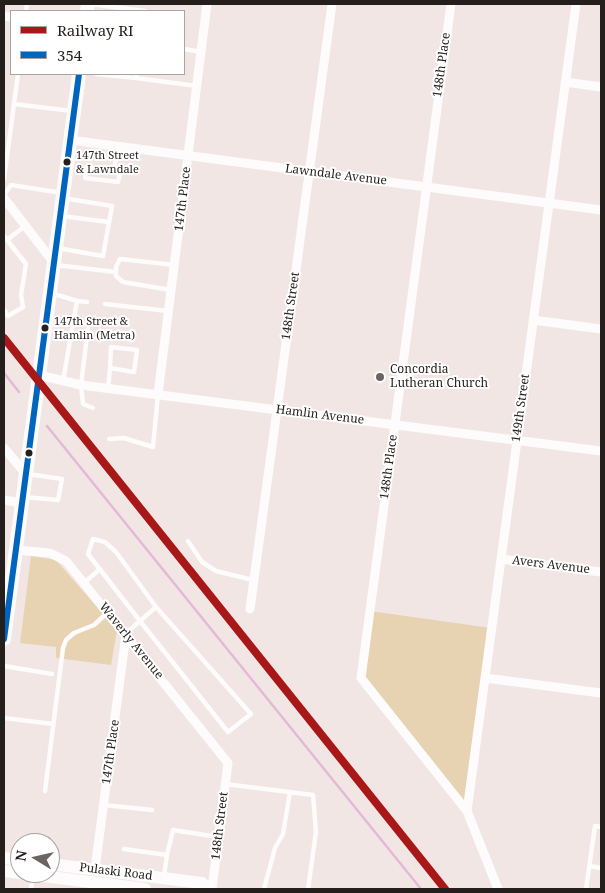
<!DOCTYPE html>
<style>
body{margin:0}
#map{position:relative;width:605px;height:893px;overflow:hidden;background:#f1e6e4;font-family:"Noto Serif",serif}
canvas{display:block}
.frame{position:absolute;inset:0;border:5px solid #241e1c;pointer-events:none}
.legend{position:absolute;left:10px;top:10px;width:175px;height:65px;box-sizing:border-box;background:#fff;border:1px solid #a7a5a4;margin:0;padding:6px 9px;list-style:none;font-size:15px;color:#241e1c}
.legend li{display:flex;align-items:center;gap:10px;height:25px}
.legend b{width:25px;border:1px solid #a7a5a4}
.north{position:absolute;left:10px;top:833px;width:50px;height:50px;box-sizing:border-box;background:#fff;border:1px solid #a7a5a4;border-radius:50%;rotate:279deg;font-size:14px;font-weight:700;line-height:20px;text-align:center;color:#241e1c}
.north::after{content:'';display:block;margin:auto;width:18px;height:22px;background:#6c6462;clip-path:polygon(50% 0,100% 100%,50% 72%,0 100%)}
</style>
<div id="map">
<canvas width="605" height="893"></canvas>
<div class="frame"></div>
<ul class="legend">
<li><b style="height:6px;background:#a81818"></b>Railway RI</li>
<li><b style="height:6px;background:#0065bd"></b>354</li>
</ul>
<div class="north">N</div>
</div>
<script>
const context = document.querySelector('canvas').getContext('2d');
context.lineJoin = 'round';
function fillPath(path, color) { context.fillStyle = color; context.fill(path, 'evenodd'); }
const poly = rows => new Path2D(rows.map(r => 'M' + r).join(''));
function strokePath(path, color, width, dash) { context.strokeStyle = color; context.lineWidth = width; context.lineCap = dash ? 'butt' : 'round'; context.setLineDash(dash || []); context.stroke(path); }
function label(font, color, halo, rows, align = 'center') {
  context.font = font + ' "Noto Serif",serif'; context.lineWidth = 4; context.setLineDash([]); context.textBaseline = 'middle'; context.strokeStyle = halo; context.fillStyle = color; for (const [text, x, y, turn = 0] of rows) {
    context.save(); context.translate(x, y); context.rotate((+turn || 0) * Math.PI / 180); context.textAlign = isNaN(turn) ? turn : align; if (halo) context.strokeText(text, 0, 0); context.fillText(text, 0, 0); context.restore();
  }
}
const green = poly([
 [31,556,56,560,117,630,111,665,56,658,56,647,20,643],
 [370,611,491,628,467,811,361,678]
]);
const stream = poly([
 [4,373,19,392],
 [47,426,421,889]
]);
const service = poly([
 [90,4,145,11],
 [26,11,27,4],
 [184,49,201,52],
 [96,74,136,78],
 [137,74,136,78,197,86],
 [14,104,72,111],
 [114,170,120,173,118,182,85,178,86,167,114,170,118,147],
 [4,179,18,74],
 [4,195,11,185,62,193],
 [61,216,109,222],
 [4,236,26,264,21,295,23,307,8,316,4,310],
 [7,240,25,226],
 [57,248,103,256,112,206,63,198],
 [55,265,116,272],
 [171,290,123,282,116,276,116,267,120,259,175,265],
 [51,293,77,301,63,381],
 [77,301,87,302],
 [105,304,168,311],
 [88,328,81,385,83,404,93,408],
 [108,388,110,368,134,372,137,350,111,347,110,368],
 [109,439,124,438,153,447,158,394],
 [24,497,58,500,62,479,28,474],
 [188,541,202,562,216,571,253,580],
 [84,583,100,569],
 [126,633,140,621,156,607,251,714,228,732,140,621,88,554,93,539,105,542,116,552,156,607],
 [4,666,52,674],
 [4,718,53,724],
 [225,784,313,795,316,832,308,889],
 [45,791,63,648,66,640,74,633,94,625,107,613],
 [104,805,152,810],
 [124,849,167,855,173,830,218,837],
 [590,866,601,868],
 [164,876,167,855],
 [31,889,33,876],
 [264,889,275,848,283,834,290,792],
 [586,889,595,826,601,827]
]);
const minor = poly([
 [451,4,361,678,467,811,498,889],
 [4,16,11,17],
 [565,82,601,87],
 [70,140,601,210],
 [4,198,54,263],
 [533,320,601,329],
 [39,375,81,385,601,451],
 [158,394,207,4],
 [4,448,26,474],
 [4,500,22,503],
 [16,550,50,553,66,561,228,763,212,889],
 [501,559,601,572],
 [250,609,332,4],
 [485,678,601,693],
 [467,811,576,4],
 [95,869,126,634]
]);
const secondary = poly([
 [4,858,20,860],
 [50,864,202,883,208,889],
 [4,871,145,889]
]);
const primary = poly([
 [87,11,88,4],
 [4,639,79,74]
]);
const bus1 = poly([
 [4,639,79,74]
]);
const rail1 = poly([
 [4,338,445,889]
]);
const markers = [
 [67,162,4.5,"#241e1c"],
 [45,328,4.5,"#241e1c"],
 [380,377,5,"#6c6462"],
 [29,453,4.5,"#241e1c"]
];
const busNames = [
 ["147th Street",76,156],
 ["& Lawndale",76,170],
 ["147th Street &",54,322],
 ["Hamlin (Metra)",54,336]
];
const streetNames = [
 ["148th Place",442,65,-82],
 ["Lawndale Avenue",336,175,7],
 ["147th Place",183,199,-83],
 ["148th Street",291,306,-82],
 ["149th Street",521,408,-82],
 ["Hamlin Avenue",320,415,7],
 ["148th Place",389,467,-82],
 ["Avers Avenue",551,565,7],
 ["Waverly Avenue",131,641,51],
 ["147th Place",111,752,-82],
 ["148th Street",220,826,-83],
 ["Pulaski Road",116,872,7]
];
const poiNames = [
 ["Concordia",390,370],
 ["Lutheran Church",390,384]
];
fillPath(green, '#e7d3b2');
strokePath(stream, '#e4b9d7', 2.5);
strokePath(service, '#fdfbfb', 4.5);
strokePath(minor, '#fdfbfb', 9);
strokePath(secondary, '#fdfbfb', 12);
strokePath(primary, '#fdfbfb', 14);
strokePath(bus1, '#0065bd', 6);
strokePath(rail1, '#a81818', 8);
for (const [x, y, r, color] of markers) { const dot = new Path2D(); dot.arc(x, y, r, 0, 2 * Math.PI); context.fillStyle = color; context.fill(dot); strokePath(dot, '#fff', 2); }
label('11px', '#241e1c', '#fff', busNames, 'left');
label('12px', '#241e1c', '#fff', streetNames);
label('12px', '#241e1c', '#fff', poiNames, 'left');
</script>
